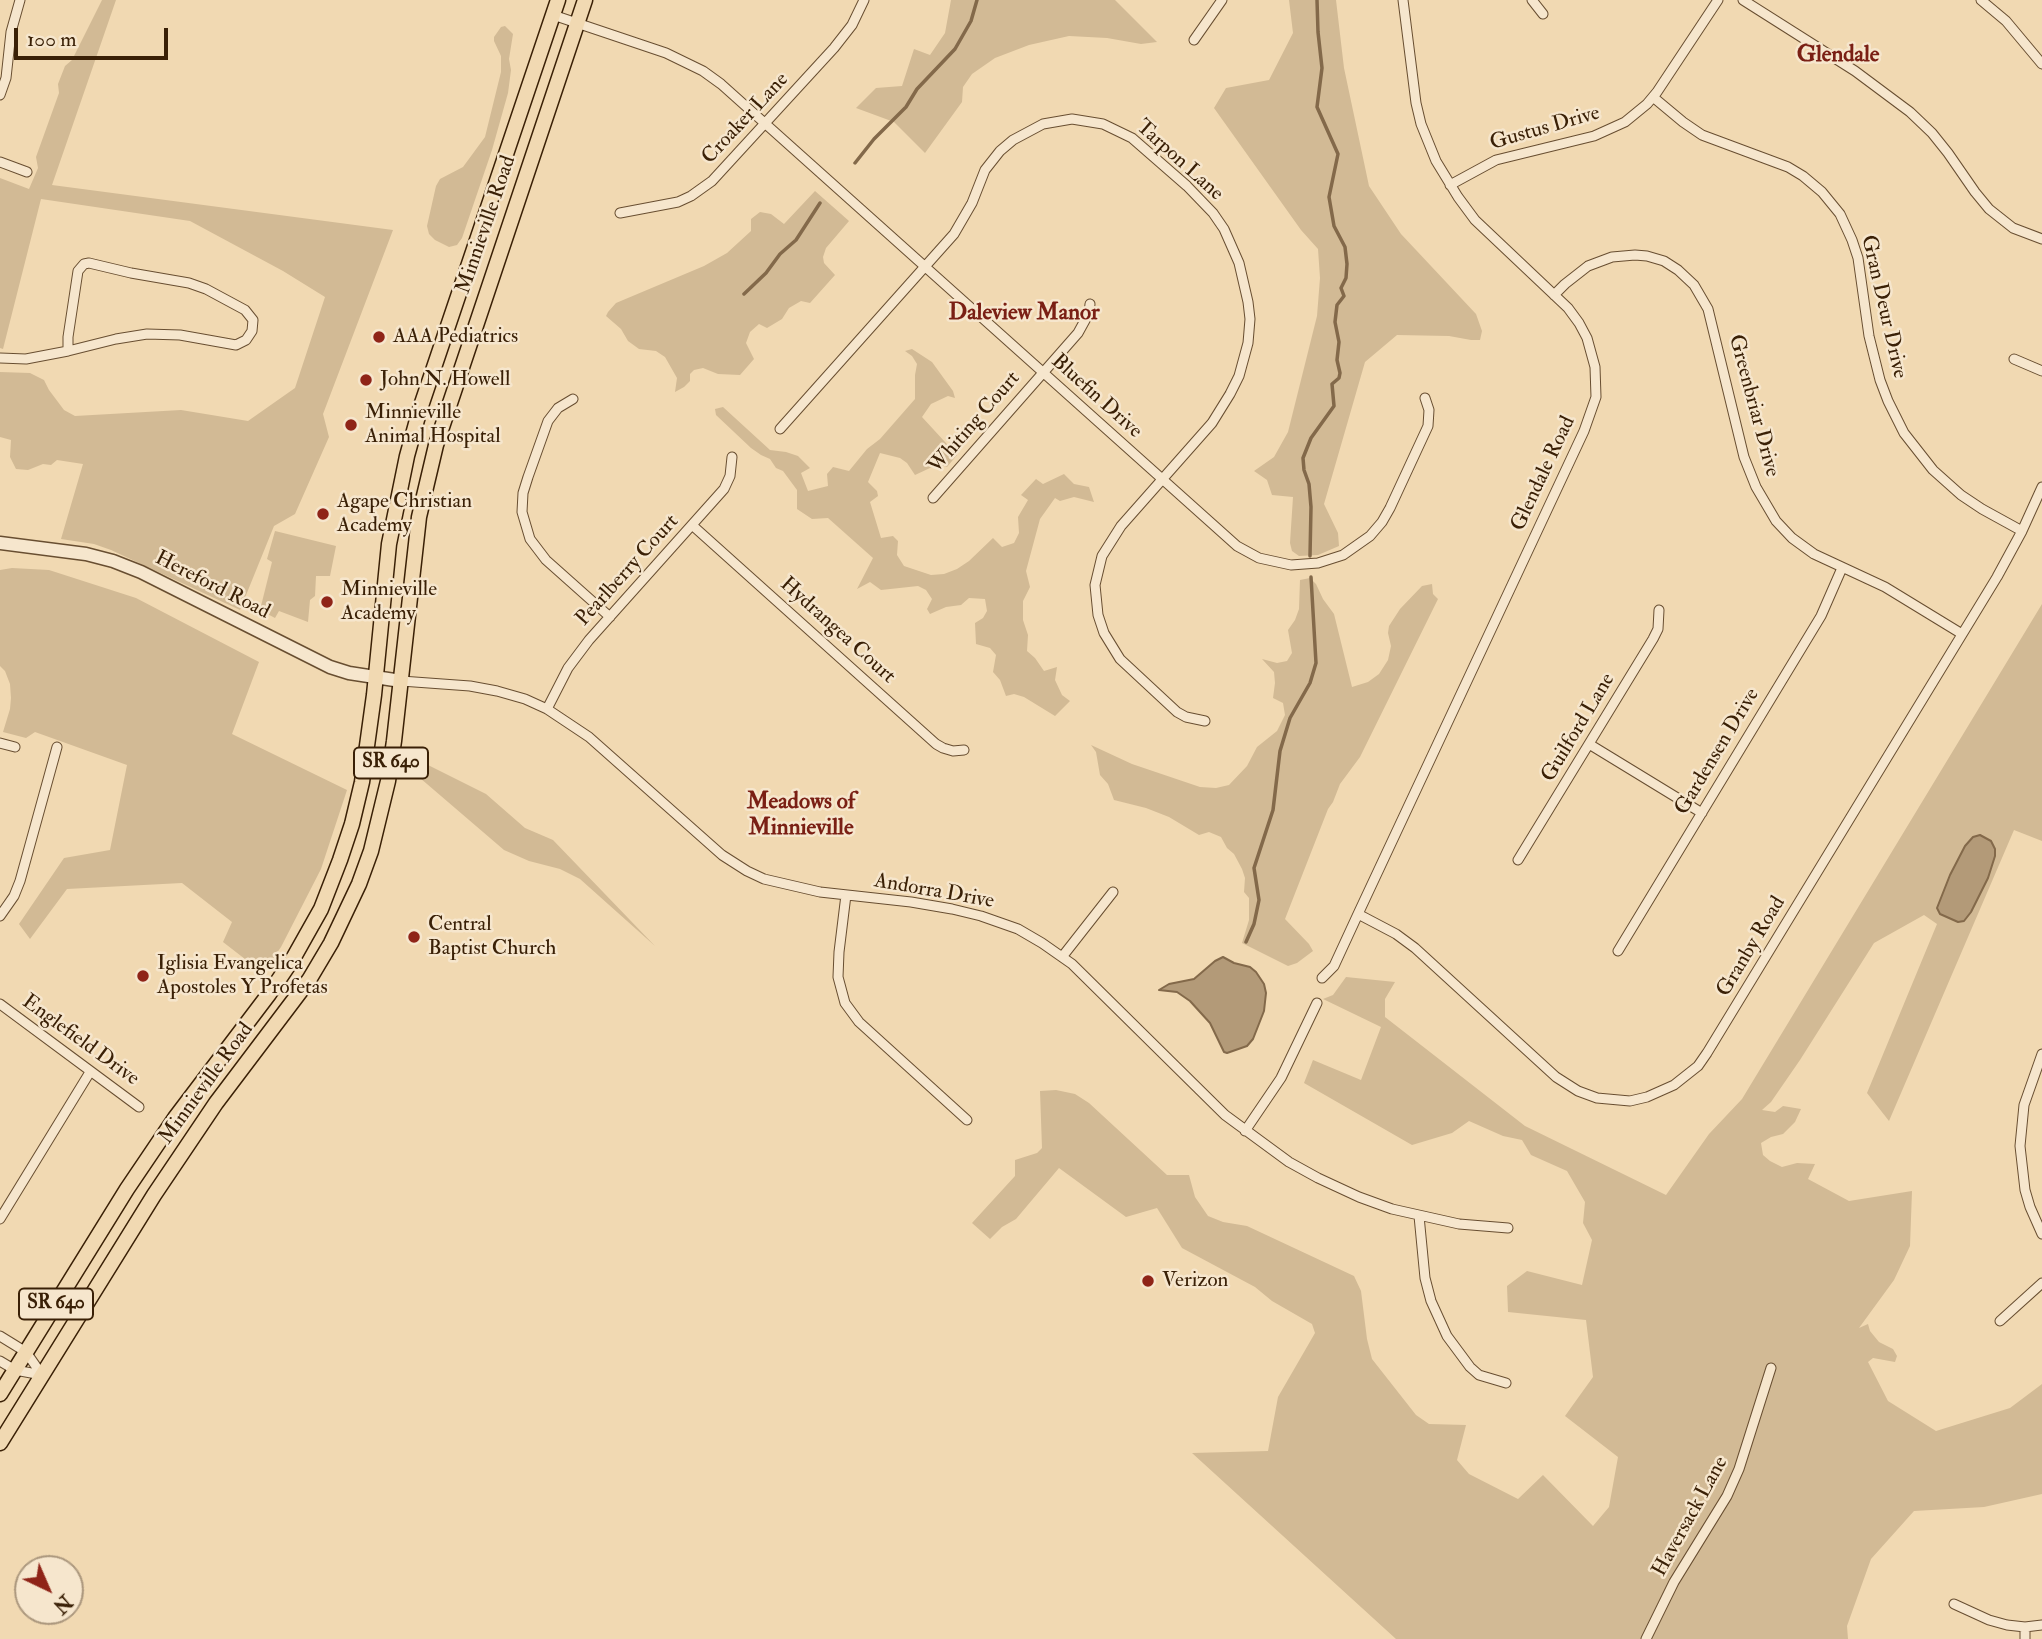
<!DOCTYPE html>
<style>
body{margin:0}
#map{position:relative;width:2042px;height:1639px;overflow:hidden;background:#f1d9b2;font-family:"IM FELL Double Pica",serif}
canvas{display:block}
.north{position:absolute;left:14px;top:1555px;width:70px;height:70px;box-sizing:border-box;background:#f6e6cd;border:2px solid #ab977d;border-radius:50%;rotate:136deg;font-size:19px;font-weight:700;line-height:28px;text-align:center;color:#3a2006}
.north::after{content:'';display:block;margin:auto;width:24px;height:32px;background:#8f2418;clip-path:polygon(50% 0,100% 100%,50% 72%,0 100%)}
.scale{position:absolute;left:14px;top:28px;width:154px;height:32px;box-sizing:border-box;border:4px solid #3a2006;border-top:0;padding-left:9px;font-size:21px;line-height:24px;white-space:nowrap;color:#3a2006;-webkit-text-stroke:5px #f6e6cd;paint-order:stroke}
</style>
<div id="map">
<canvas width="2042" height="1639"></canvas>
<div class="north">N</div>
<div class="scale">100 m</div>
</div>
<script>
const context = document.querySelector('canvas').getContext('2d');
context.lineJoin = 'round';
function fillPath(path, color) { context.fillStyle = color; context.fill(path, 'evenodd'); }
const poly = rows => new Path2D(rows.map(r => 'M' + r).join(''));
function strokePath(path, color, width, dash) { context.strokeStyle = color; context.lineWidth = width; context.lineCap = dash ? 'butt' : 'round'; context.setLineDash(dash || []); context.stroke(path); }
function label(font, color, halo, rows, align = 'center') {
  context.font = font + ' "IM FELL Double Pica",serif'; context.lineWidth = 5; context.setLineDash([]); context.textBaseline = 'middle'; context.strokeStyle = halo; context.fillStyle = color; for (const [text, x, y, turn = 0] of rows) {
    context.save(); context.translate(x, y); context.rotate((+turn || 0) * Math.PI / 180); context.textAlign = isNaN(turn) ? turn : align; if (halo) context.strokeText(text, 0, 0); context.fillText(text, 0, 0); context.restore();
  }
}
const green = poly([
 [102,0,116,0,52,185,393,230,323,414,329,437,295,514,274,526,240,610,111,550,94,544,61,539,83,464,57,460,51,465,43,464,28,470,16,469,10,457,11,440,0,437,0,372,30,373,44,380,49,390,64,410,75,416,181,410,248,421,295,388,325,297,283,271,190,221,41,199,3,349,0,348,0,178,29,189,38,168,36,157,59,93,58,84,65,66,72,60],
 [951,0,1115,0,1157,42,1141,44,1107,38,1069,36,1029,45,995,58,972,74,963,87,962,102,925,153,894,122,856,108,876,88,902,86,914,49,930,55,945,33],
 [1289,0,1336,0,1344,68,1369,186,1401,234,1476,314,1482,331,1480,340,1471,340,1449,336,1397,335,1365,362,1324,504,1338,533,1339,546,1318,555,1299,556,1292,551,1290,543,1293,497,1272,495,1267,480,1254,471,1274,457,1288,432,1317,316,1320,278,1318,249,1301,230,1214,108,1226,88,1269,80,1293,33],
 [505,26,513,34,509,59,511,70,508,93,492,150,462,238,457,245,449,247,435,240,429,234,427,226,436,186,440,179,463,167,485,137,501,72,501,56,494,41,494,37,501,27],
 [815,191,849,221,826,248,823,257,824,263,835,275,810,303,801,301,789,308,782,319,767,328,759,324,750,332,746,343,754,359,740,375,718,374,703,368,694,370,690,374,690,381,684,387,675,392,677,378,665,357,656,351,639,349,628,341,621,329,606,316,608,312,616,303,704,266,727,253,751,231,751,219,760,212,771,214,784,224],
 [912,349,932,362,953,391,955,398,948,396,931,404,922,417,957,455,947,467,940,465,930,468,915,475,907,463,900,458,880,453,868,482,877,491,878,496,870,502,881,538,893,536,898,541,897,555,904,566,931,575,944,574,957,569,969,561,993,538,1002,547,1014,543,1019,533,1018,517,1028,500,1021,495,1036,479,1043,484,1064,474,1074,484,1089,487,1094,502,1074,497,1060,501,1055,498,1040,519,1026,571,1030,587,1023,601,1023,620,1028,635,1027,651,1035,658,1044,671,1057,667,1055,680,1062,695,1070,701,1055,716,1024,697,1014,694,1006,696,1000,680,993,672,996,655,990,648,976,644,975,623,983,618,987,611,985,599,969,598,961,605,946,607,930,614,927,609,932,599,926,590,918,586,881,590,870,582,857,589,873,558,828,518,812,519,797,509,797,490,783,471,776,468,770,459,761,455,751,448,716,415,715,409,723,407,770,450,786,452,798,456,810,468,801,473,808,491,828,486,827,474,833,467,849,471,867,449,880,439,915,399,915,375,917,364,912,356,905,351],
 [275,531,336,546,330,576,316,576,315,596,310,600,308,622,279,611,275,618,260,610,272,562,267,559],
 [12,568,49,570,136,598,259,662,232,734,347,790,321,869,281,947,263,973,223,942,232,922,182,883,67,889,30,939,19,924,64,858,110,850,127,765,35,732,26,738,3,732,10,709,11,698,10,684,5,671,0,666,0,570],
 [1310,578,1316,584,1323,599,1334,614,1352,687,1368,682,1379,674,1388,660,1391,646,1388,633,1389,626,1400,609,1422,586,1432,584,1433,594,1438,599,1360,757,1340,784,1333,802,1328,809,1285,919,1309,944,1313,951,1297,963,1288,966,1242,943,1249,920,1249,898,1244,892,1245,878,1242,869,1234,854,1227,848,1221,837,1209,832,1199,835,1169,817,1146,808,1114,800,1108,784,1100,775,1096,752,1091,745,1132,764,1200,787,1216,788,1229,785,1247,766,1257,747,1277,731,1285,715,1283,703,1273,698,1275,683,1274,672,1262,659,1277,663,1287,661,1292,653,1288,630,1295,620,1299,609,1300,580],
 [2042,604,2042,841,2014,830,1889,1121,1867,1093,1937,924,1924,915,1874,943,1800,1060,1771,1102,1762,1110,1775,1112,1783,1106,1801,1109,1795,1122,1783,1134,1771,1137,1761,1143,1763,1155,1770,1161,1782,1167,1797,1163,1815,1164,1808,1179,1849,1201,1912,1191,1910,1246,1894,1280,1859,1328,1868,1324,1870,1331,1879,1342,1893,1349,1897,1356,1895,1362,1873,1358,1868,1362,1888,1401,1936,1431,2010,1408,2042,1384,2042,1494,1984,1507,1914,1511,1871,1559,1847,1626,1848,1639,1396,1639,1192,1453,1268,1451,1278,1397,1315,1333,1312,1324,1272,1301,1255,1287,1182,1248,1157,1208,1126,1217,1059,1168,1016,1219,1002,1227,990,1239,972,1223,1015,1176,1015,1160,1037,1153,1042,1148,1040,1091,1056,1090,1075,1094,1089,1103,1167,1175,1189,1175,1195,1197,1208,1216,1223,1222,1247,1226,1354,1276,1361,1291,1367,1339,1372,1359,1416,1415,1429,1424,1466,1425,1457,1460,1469,1474,1518,1499,1543,1475,1593,1526,1609,1507,1618,1457,1565,1416,1593,1377,1586,1320,1508,1312,1507,1286,1527,1271,1582,1285,1592,1240,1583,1223,1585,1202,1567,1171,1531,1155,1522,1140,1503,1136,1469,1121,1452,1133,1412,1145,1304,1083,1313,1060,1361,1080,1381,1027,1323,999,1333,995,1346,977,1395,982,1385,999,1385,1017,1525,1126,1666,1195,1709,1134,1742,1099],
 [422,762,486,794,525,828,553,840,655,946,580,879,560,869,529,861,504,850,413,772]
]);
const water = poly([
 [1980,835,1991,841,1995,849,1995,856,1988,878,1971,912,1964,921,1958,922,1940,914,1937,908,1950,875,1965,846,1973,837,1980,835],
 [1223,957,1234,963,1250,967,1256,972,1264,984,1266,993,1264,1011,1253,1039,1247,1046,1227,1053,1224,1052,1210,1023,1190,1001,1177,992,1159,990,1169,984,1194,979,1215,961,1223,957]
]);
const stream = poly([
 [855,163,874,139,906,107,917,89,955,49,971,21,977,0],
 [744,294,766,273,780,254,796,240,820,203],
 [1310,556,1311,507,1309,484,1304,470,1303,458,1311,438,1334,406,1332,384,1339,378,1340,373,1337,360,1339,342,1335,322,1337,305,1344,296,1341,288,1346,278,1347,264,1345,247,1334,226,1329,197,1338,154,1317,107,1322,68,1318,32,1317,0],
 [1246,942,1254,924,1259,900,1254,868,1273,810,1280,751,1290,718,1310,683,1316,663,1311,577]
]);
const minor = poly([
 [1532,0,1543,14],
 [1743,0,1855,71,1910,112,1932,133,1948,153,1975,192,1989,209,2013,228,2042,239],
 [1981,0,2006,21,2042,64],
 [553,15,666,53,703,71,721,84,1237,546,1259,558,1291,565,1318,563,1343,555,1370,536,1382,522,1390,508,1428,426,1429,410,1425,398],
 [1194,40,1222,0],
 [0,95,6,78,11,32,20,0],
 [1653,97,1683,122,1702,135,1788,167,1803,176,1822,192,1840,214,1852,240,1858,258,1869,336,1880,380,1888,401,1904,433,1933,470,1961,495,1982,509,2022,531],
 [0,162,27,172],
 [1450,185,1496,160,1594,136,1625,122,1647,104,1657,92,1718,0],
 [620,213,678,202,691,196,712,181,834,48,852,25,864,0],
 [89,263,131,273,189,283,206,289,245,310,253,320,252,331,246,340,236,345,180,335,147,334,116,339,68,351,68,337,78,271,84,264,89,263],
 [1554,295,1565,284,1588,266,1612,257,1635,255,1647,256,1664,261,1678,270,1694,285,1708,309,1744,457,1756,487,1776,521,1792,538,1814,554,1885,587,1962,634],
 [0,358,26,359,68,351],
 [2014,359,2042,371],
 [573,399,558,408,548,421,528,477,523,493,522,512,530,539,546,560,610,617],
 [780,429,954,234,972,203,985,170,1000,151,1013,140,1043,124,1072,119,1103,124,1132,138,1187,186,1213,213,1224,229,1239,263,1248,302,1250,319,1248,343,1239,376,1230,394,1212,423,1121,526,1102,556,1095,585,1098,615,1104,633,1120,659,1177,712,1186,717,1205,721],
 [933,498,1078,333,1089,313,1090,304],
 [692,525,936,744,943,748,953,751,964,750],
 [401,681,470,686,497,691,525,699,547,709,589,737,722,855,747,871,764,879,820,892,911,902,952,909,981,916,1018,929,1042,943,1072,964,1225,1115,1289,1162,1318,1178,1359,1197,1392,1209,1459,1224,1508,1228],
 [547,709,568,668,589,640,724,489,730,476,732,457],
 [0,743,15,747],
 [1589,744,1702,813],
 [1518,860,1653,639,1658,629,1659,610],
 [846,895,839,952,838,977,845,1003,859,1022,967,1120],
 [1358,914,1396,934,1415,948,1556,1077,1578,1091,1597,1098,1630,1101,1647,1097,1674,1085,1698,1066,1707,1053,1997,577,2022,531,2042,487],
 [0,916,14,896,20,881,57,747],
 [1618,951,1821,616,1842,568],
 [1062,957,1113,892],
 [1322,978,1334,966,1358,914,1584,431,1596,397,1595,367,1587,338,1579,323,1568,308,1475,220,1458,197,1436,161,1421,124,1416,103,1403,0],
 [0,1004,139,1107],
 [2042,1054,2024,1105,2020,1146,2025,1190,2030,1207,2042,1234],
 [1245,1131,1281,1078,1317,1003],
 [1419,1216,1425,1278,1431,1301,1447,1336,1470,1367,1479,1375,1506,1383],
 [0,1219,90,1072],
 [2000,1321,2042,1283],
 [0,1336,26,1352,42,1375],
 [0,1361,15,1370,42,1375],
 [1954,1604,1989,1620,2007,1625,2025,1627,2042,1625],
 [2025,1627,2025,1639],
 [1646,1639,1674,1582,1727,1496,1739,1469,1771,1368]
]);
const tertiary = poly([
 [0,543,86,554,113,561,141,572,330,667,349,673,401,681]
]);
const primary = poly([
 [0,1394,127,1189,175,1118,269,994,294,957,321,909,340,860,352,824,362,782,374,695,389,544,407,456,420,409,558,0],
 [0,1443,154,1195,216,1103,309,980,331,943,359,884,371,851,388,781,394,741,419,517,436,445,585,0]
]);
const markers = [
 [379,337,7,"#8f2418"],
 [366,380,7,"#8f2418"],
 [351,425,7,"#8f2418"],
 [323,514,7,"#8f2418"],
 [327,602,7,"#8f2418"],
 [414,937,7,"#8f2418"],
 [143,976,7,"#8f2418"],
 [1148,1281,7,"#8f2418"]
];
const shields = [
 [391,763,74],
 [56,1304,74]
];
const shieldNames = [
 ["SR 640",391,763],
 ["SR 640",56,1304]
];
const streetNames = [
 ["Croaker Lane",746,119,-47],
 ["Gustus Drive",1545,129,-16],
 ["Tarpon Lane",1179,161,42],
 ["Minnieville Road",487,225,-71],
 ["Gran Deur Drive",1883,307,77],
 ["Bluefin Drive",1096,397,42],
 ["Greenbriar Drive",1753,406,75],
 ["Whiting Court",975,423,-49],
 ["Glendale Road",1544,474,-65],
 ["Pearlberry Court",628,571,-48],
 ["Hereford Road",212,586,27],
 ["Hydrangea Court",837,631,42],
 ["Guilford Lane",1579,728,-59],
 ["Gardensen Drive",1718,752,-59],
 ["Andorra Drive",934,892,10],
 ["Granby Road",1752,947,-59],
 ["Englefield Drive",80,1041,36],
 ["Minnieville Road",207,1084,-54],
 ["Haversack Lane",1691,1517,-61]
];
const poiNames = [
 ["AAA Pediatrics",393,337],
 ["John N. Howell",380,380],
 ["Minnieville",365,413],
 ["Animal Hospital",365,437],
 ["Agape Christian",337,502],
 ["Academy",337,526],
 ["Minnieville",341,590],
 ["Academy",341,614],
 ["Central",428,925],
 ["Baptist Church",428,949],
 ["Iglisia Evangelica",157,964],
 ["Apostoles Y Profetas",157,988],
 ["Verizon",1162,1281]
];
const neighbourhoodNames = [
 ["Glendale",1838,56],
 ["Daleview Manor",1024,314],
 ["Meadows of",801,803],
 ["Minnieville",801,829]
];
fillPath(green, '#d2ba95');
fillPath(water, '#b39a78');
strokePath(water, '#83694a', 2);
strokePath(stream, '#83694a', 3.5);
strokePath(minor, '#684e31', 11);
strokePath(tertiary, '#684e31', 15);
strokePath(primary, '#3a2006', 17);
strokePath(minor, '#f6e6cd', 9);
strokePath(tertiary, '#f6e6cd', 12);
strokePath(primary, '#f1d9b2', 14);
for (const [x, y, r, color] of markers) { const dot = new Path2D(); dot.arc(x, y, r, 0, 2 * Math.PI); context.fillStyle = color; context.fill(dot); strokePath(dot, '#f6e6cd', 2.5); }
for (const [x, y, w] of shields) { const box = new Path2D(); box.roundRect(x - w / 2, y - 15.5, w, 31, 5); context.fillStyle = '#f6e6cd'; context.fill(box); strokePath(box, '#3a2006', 2); }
label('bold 19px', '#3a2006', null, shieldNames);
label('21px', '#3a2006', '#f6e6cd', streetNames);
label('21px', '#3a2006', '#f6e6cd', poiNames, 'left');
label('bold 23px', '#7a1f14', '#f6e6cd', neighbourhoodNames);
</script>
